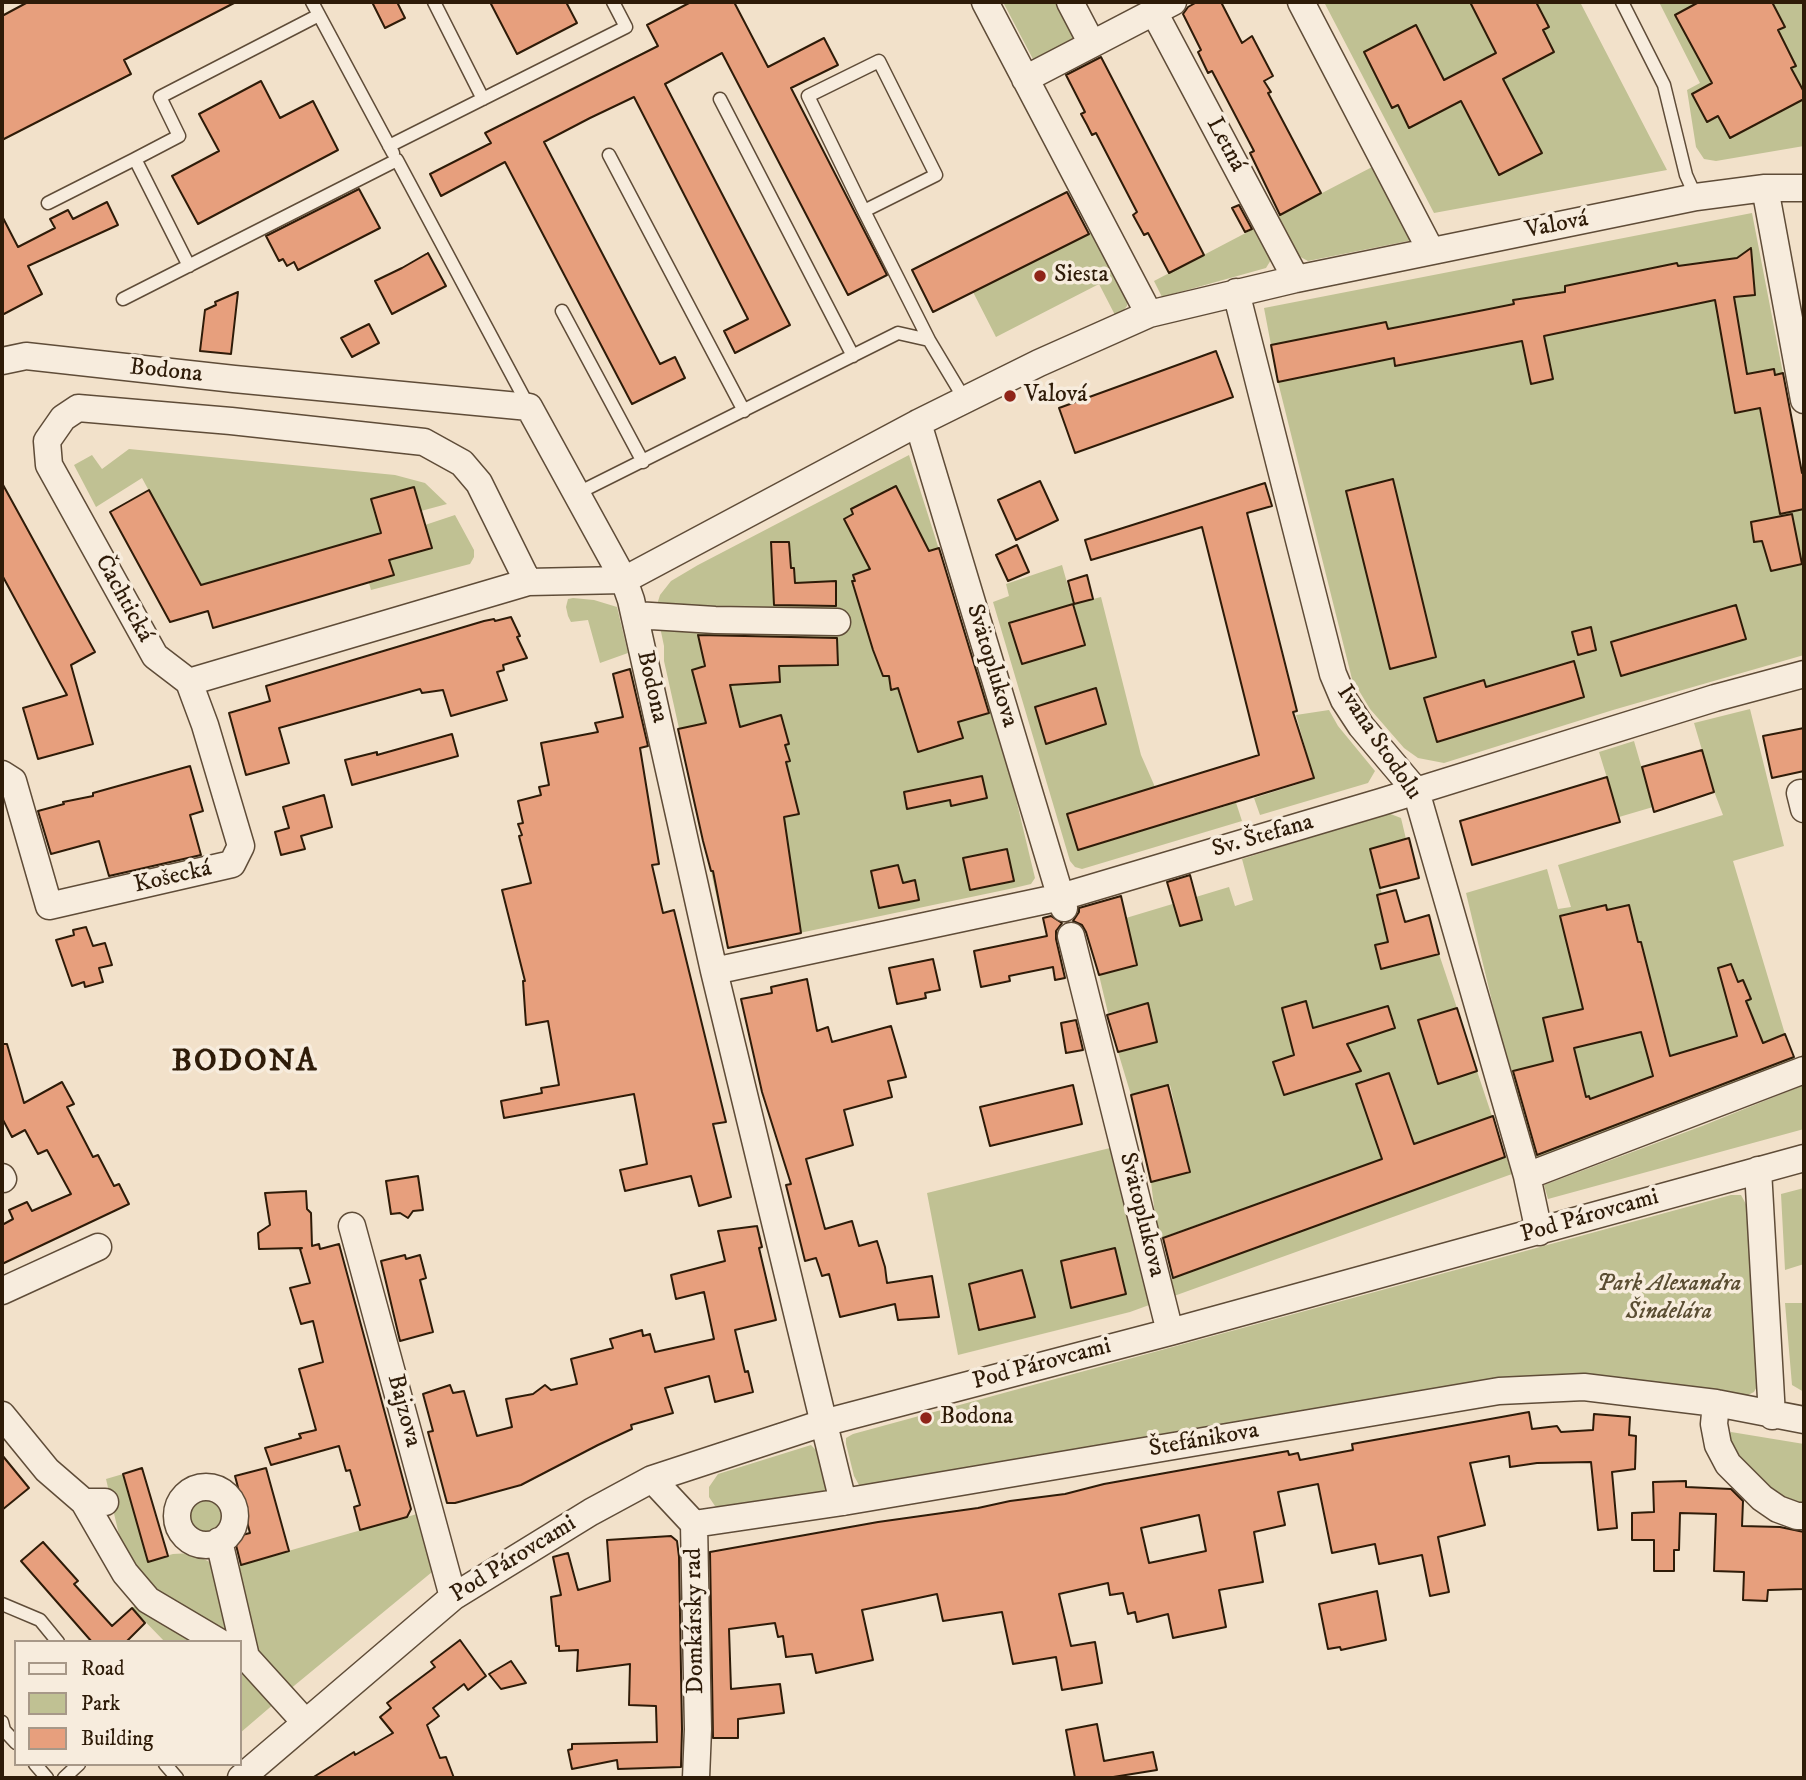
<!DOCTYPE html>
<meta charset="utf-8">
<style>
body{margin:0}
#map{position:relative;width:1806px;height:1780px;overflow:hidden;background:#f2e1ca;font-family:"IM FELL DW Pica",serif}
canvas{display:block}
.frame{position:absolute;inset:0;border:4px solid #2e1b08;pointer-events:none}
.legend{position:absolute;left:14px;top:1640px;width:228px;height:126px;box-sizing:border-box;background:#f7ecdd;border:2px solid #a79888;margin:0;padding:9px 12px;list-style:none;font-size:21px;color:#2e1b08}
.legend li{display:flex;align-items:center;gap:14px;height:35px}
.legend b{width:35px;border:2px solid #a79888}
</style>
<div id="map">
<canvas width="1806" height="1780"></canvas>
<div class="frame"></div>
<ul class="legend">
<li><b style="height:9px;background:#f7ecdd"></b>Road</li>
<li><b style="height:19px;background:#c0c193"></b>Park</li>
<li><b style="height:19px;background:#e79f7d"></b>Building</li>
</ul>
</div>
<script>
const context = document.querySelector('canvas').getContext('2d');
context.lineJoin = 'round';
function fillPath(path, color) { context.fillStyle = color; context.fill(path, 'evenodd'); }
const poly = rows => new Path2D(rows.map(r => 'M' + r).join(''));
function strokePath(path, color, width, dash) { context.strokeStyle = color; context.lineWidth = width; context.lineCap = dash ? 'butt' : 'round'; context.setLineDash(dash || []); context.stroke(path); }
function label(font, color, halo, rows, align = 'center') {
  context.font = font + ' "IM FELL DW Pica",serif'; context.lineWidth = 7; context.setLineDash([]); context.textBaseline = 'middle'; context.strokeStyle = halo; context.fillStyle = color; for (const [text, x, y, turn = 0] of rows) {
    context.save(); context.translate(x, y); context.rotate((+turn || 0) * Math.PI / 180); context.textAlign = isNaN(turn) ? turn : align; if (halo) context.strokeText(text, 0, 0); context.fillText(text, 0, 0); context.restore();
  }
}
const green = poly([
 [1003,2,1060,2,1080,40,1035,63],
 [1324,2,1580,2,1667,170,1434,213],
 [1659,2,1804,2,1804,146,1716,161,1704,159,1696,147,1687,90,1700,83],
 [1374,166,1413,240,1308,261,1291,252,1274,218],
 [1752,213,1804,482,1804,655,1613,710,1444,763,1418,758,1404,748,1370,709,1352,679,1278,382,1264,308],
 [1259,226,1274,255,1266,268,1162,297,1154,281],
 [1091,232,1127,301,1127,306,1123,311,1115,315,1099,284,996,337,973,292],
 [129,449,395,475,425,483,447,504,421,511,414,487,381,533,200,585,142,478,96,507,74,465,92,455,102,469],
 [909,455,1009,770,1035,878,1031,884,1014,888,728,948,664,661,664,646,656,608,660,595,671,581,698,565],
 [455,515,474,550,474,557,470,564,371,590,369,583,393,575,389,560,431,548,425,525],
 [1062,565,1073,604,1101,597,1141,755,1155,787,1166,824,1226,806,1215,769,1225,769,1242,821,1082,869,1075,867,1070,861,993,602,1009,596,1006,584],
 [573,598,594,600,617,607,628,653,600,663,588,620,571,622,568,616,566,607,568,599],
 [1750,709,1784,846,1733,861,1785,1034,1796,1064,1534,1165,1519,1114,1466,893,1547,869,1558,909,1571,907,1558,865,1723,815,1715,794,1694,723],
 [1329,710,1338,726,1375,771,1368,783,1260,815,1254,798,1314,779,1296,715],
 [1634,741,1653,807,1619,817,1599,752],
 [1388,813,1401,818,1406,839,1370,849,1394,940,1375,945,1381,969,1439,954,1457,1008,1418,1021,1438,1083,1477,1071,1492,1116,1449,1132,1461,1173,1507,1157,1512,1174,1174,1296,1169,1279,1244,1251,1230,1213,1158,1239,1151,1182,1190,1172,1170,1085,1131,1095,1118,1052,1157,1042,1148,1004,1108,1013,1099,975,1137,965,1126,918,1229,887,1235,906,1253,900,1242,859],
 [1804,1085,1804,1129,1548,1199,1544,1185,1702,1126],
 [1110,1148,1152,1304,1130,1312,958,1355,927,1193],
 [1804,1188,1804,1264,1785,1270,1781,1194],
 [1731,1195,1741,1195,1748,1208,1759,1383,1754,1392,1746,1396,1611,1377,1544,1375,867,1487,859,1485,854,1476,846,1444,846,1438,853,1434],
 [1785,1303,1804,1303,1804,1392,1792,1385],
 [1731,1432,1804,1444,1804,1504,1770,1495,1729,1455,1726,1439],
 [811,1445,816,1450,826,1488,825,1493,728,1510,715,1506,709,1497,709,1487,718,1474],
 [123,1474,148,1561,173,1554,191,1553,216,1565,236,1642,150,1596,126,1565,106,1479],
 '185 1517a18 18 0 1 1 36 0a18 18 0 1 1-36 0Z',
 [417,1514,432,1572,289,1690,258,1651,236,1566],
 [139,1603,199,1642,165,1642,132,1608],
 [240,1668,275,1703,240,1733]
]);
const building = poly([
 [28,2,236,2,124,60,131,74,2,140,2,16,28,2],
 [372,2,397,2,405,18,385,28,372,2],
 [490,2,566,2,577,23,517,54,490,2],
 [691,2,734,2,768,67,824,38,838,65,791,88,887,275,848,295,722,53,665,84,790,325,735,353,724,331,748,319,634,97,590,118,544,142,660,364,675,357,685,378,632,404,505,162,441,196,430,174,491,143,485,133,658,46,647,25,691,2],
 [1197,2,1221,2,1242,43,1252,36,1273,76,1264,81,1271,92,1268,93,1321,193,1280,215,1250,153,1254,151,1212,71,1208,73,1198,52,1201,50,1183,14,1188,7,1197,2],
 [1470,2,1536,2,1549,27,1543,30,1554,52,1503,79,1542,153,1499,175,1461,101,1409,128,1398,105,1392,108,1364,52,1416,25,1444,80,1496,53,1470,2],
 [1699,2,1772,2,1785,27,1778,30,1796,66,1791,68,1804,92,1804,99,1730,138,1718,116,1707,122,1692,94,1712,83,1675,15,1699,2],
 [1101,57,1204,255,1169,273,1148,233,1144,235,1133,215,1137,212,1096,133,1092,135,1087,125,1081,114,1085,112,1066,75,1101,57],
 [261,81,280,118,313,101,338,150,198,224,172,176,219,151,199,114,261,81],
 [359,189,380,228,298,270,294,262,287,266,283,259,279,261,266,236,359,189],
 [1067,192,1089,234,933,312,912,270,1067,192],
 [107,202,118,225,28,266,42,294,2,315,2,216,18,247,55,228,50,219,68,210,73,219,107,202],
 [1239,205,1252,229,1245,232,1232,208,1239,205],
 [1751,248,1755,295,1734,297,1747,374,1774,369,1775,375,1783,373,1802,473,1804,472,1804,509,1780,514,1760,408,1735,413,1715,300,1544,336,1553,379,1531,384,1522,341,1395,366,1394,358,1278,382,1271,345,1386,322,1388,329,1474,312,1514,304,1513,300,1565,292,1565,286,1677,263,1678,266,1737,258,1751,248],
 [428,253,446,286,392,314,375,281,402,268,428,253],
 [238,292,231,354,200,351,205,310,216,305,215,302,238,292],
 [369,324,379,343,352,357,341,338,369,324],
 [1216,351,1233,397,1075,453,1059,408,1216,351],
 [1393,479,1436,657,1390,669,1346,491,1393,479],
 [1040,481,1058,520,1016,540,998,500,1040,481],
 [2,483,95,652,71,665,93,744,38,759,23,708,67,695,2,575,2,483],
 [1265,483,1272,506,1247,513,1297,711,1293,712,1314,778,1078,850,1067,814,1259,755,1202,527,1091,560,1085,540,1265,483],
 [896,486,929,551,939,548,989,713,958,722,963,738,918,752,898,688,891,690,889,676,883,676,873,650,852,581,855,581,853,575,870,569,844,519,853,514,851,509,896,486],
 [414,487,432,548,389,560,394,575,213,628,208,611,170,622,110,512,149,490,201,585,381,533,371,499,414,487],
 [1792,514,1802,564,1771,571,1762,541,1754,542,1751,522,1792,514],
 [771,542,789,542,791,568,794,568,795,583,836,581,836,606,774,605,771,542],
 [1017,545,1029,572,1008,581,996,555,1017,545],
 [1087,575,1093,599,1074,604,1068,581,1087,575],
 [1073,604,1085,645,1022,664,1009,623,1073,604],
 [1736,605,1746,639,1621,676,1611,642,1736,605],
 [511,617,520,636,517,637,527,658,503,665,504,670,497,672,507,700,451,716,443,690,422,693,420,689,279,728,289,763,246,775,229,713,270,701,266,686,484,621,494,619,495,621,511,617],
 [1591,627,1596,650,1578,655,1572,632,1591,627],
 [698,635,837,638,838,665,779,666,780,682,730,685,740,727,781,715,789,744,785,745,790,761,786,762,799,814,784,817,801,933,728,948,713,871,711,871,703,841,678,729,706,723,692,670,705,666,698,635],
 [1574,661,1584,697,1437,742,1424,698,1484,680,1486,687,1574,661],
 [630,669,648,746,640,748,659,864,652,865,663,913,674,910,726,1122,713,1124,731,1197,699,1206,691,1176,625,1191,620,1170,647,1164,634,1094,504,1118,501,1101,542,1093,541,1088,559,1085,548,1021,526,1025,523,981,525,981,502,890,531,883,519,836,522,835,518,824,523,823,518,801,541,795,539,787,549,785,541,743,598,732,595,723,623,717,613,674,630,669],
 [1096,688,1106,724,1046,744,1035,707,1096,688],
 [1804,728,1804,771,1772,778,1763,736,1804,728],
 [452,734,458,756,352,785,345,760,377,752,377,755,452,734],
 [1702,750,1714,792,1654,812,1642,767,1702,750],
 [190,766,203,811,190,815,201,855,109,876,99,841,51,854,38,811,64,804,63,802,93,796,93,793,190,766],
 [982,776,987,798,951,806,950,800,907,809,904,792,982,776],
 [1607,777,1620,822,1472,865,1460,821,1607,777],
 [324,795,332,827,301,836,305,849,281,855,275,832,289,828,283,807,324,795],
 [1409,838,1419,878,1380,888,1370,849,1409,838],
 [1007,849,1014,881,970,890,963,858,1007,849],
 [898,865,903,883,915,880,919,900,879,908,871,871,898,865],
 [1190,875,1202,920,1180,926,1167,882,1190,875],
 [1396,890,1405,922,1429,915,1439,954,1381,969,1375,945,1388,942,1377,895,1396,890],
 [1121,896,1137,965,1099,975,1086,932,1082,925,1073,921,1079,912,1079,908,1121,896],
 [1606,905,1607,910,1629,905,1638,942,1641,942,1670,1056,1737,1036,1718,968,1731,964,1738,982,1743,980,1751,999,1746,1001,1763,1043,1785,1034,1794,1057,1537,1155,1513,1071,1553,1061,1543,1018,1583,1009,1560,916,1606,905],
 [1641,1032,1653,1076,1590,1099,1589,1096,1586,1097,1574,1048,1641,1032],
 [1051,916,1062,923,1056,931,1056,939,1065,978,1055,980,1053,967,1009,976,1010,981,981,987,974,951,1047,936,1043,918,1051,916],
 [86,927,93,946,105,943,112,965,99,968,103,982,85,987,84,982,72,986,56,940,74,935,73,930,86,927],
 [933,959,940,990,925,993,926,998,897,1004,889,968,933,959],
 [807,979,817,1031,828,1027,832,1042,891,1026,906,1077,888,1081,892,1097,844,1110,853,1145,806,1159,825,1229,852,1221,859,1246,877,1241,885,1267,887,1283,932,1276,939,1317,898,1320,895,1304,840,1317,829,1274,822,1276,816,1258,805,1261,786,1185,791,1184,762,1092,741,999,772,993,771,987,807,979],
 [1306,1001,1313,1028,1388,1006,1395,1028,1347,1044,1361,1071,1284,1095,1273,1062,1294,1055,1282,1008,1306,1001],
 [1148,1003,1157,1042,1118,1052,1107,1015,1148,1003],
 [1457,1008,1477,1071,1438,1084,1418,1020,1457,1008],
 [1076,1020,1083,1050,1066,1053,1061,1023,1076,1020],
 [2,1044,7,1044,24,1103,62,1082,74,1104,67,1107,93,1157,98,1155,114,1186,119,1184,129,1204,2,1264,2,1225,13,1219,9,1210,27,1202,32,1211,71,1194,47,1150,38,1154,25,1130,12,1137,2,1118,2,1044],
 [1389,1073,1414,1144,1493,1116,1505,1157,1173,1278,1163,1238,1382,1159,1356,1084,1389,1073],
 [1073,1085,1082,1124,990,1146,980,1107,1073,1085],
 [1168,1085,1190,1172,1151,1182,1131,1095,1168,1085],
 [418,1176,423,1210,413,1211,408,1218,400,1213,391,1214,386,1181,418,1176],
 [306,1191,307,1209,311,1213,312,1246,319,1244,320,1249,339,1244,411,1509,407,1517,360,1530,354,1507,360,1505,350,1470,346,1471,339,1446,271,1465,265,1448,301,1438,299,1434,316,1430,299,1369,323,1362,313,1321,301,1324,290,1288,310,1283,300,1249,302,1248,259,1249,258,1233,270,1225,265,1193,306,1191],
 [757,1226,762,1247,759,1248,776,1320,735,1330,745,1372,748,1371,753,1392,715,1402,709,1376,665,1388,673,1413,631,1425,632,1429,598,1445,521,1485,455,1503,447,1503,428,1432,433,1431,423,1394,450,1385,453,1393,464,1391,477,1436,512,1427,506,1399,533,1394,545,1385,551,1390,577,1384,571,1359,613,1348,610,1339,642,1330,643,1336,650,1334,655,1352,714,1339,704,1292,676,1299,671,1275,725,1261,718,1231,757,1226],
 [1115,1248,1126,1294,1071,1308,1061,1261,1115,1248],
 [405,1255,406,1259,420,1255,426,1278,420,1280,433,1332,400,1341,381,1261,405,1255],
 [1022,1270,1035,1317,979,1330,969,1284,1022,1270],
 [1529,1412,1532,1429,1557,1426,1561,1432,1593,1430,1594,1414,1630,1417,1629,1435,1636,1436,1635,1469,1612,1472,1617,1528,1598,1530,1591,1462,1537,1463,1510,1467,1509,1456,1470,1463,1485,1525,1438,1537,1449,1592,1430,1596,1422,1555,1379,1564,1375,1544,1332,1553,1318,1484,1278,1492,1285,1525,1254,1532,1263,1582,1219,1590,1226,1627,1173,1638,1168,1614,1137,1622,1135,1612,1128,1614,1123,1593,1110,1595,1108,1583,1059,1594,1071,1646,1095,1642,1102,1683,1062,1690,1056,1657,1013,1664,1002,1612,943,1621,937,1594,862,1610,873,1660,816,1673,812,1654,786,1657,783,1636,778,1637,775,1623,729,1629,731,1689,780,1684,784,1713,738,1719,738,1738,713,1738,710,1552,878,1522,978,1508,1010,1501,1065,1494,1104,1484,1288,1451,1289,1455,1298,1453,1300,1460,1353,1450,1352,1444,1529,1412],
 [1199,1515,1206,1551,1149,1563,1141,1528,1199,1515],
 [2,1455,29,1488,2,1510,2,1455],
 [142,1468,168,1556,148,1562,123,1474,142,1468],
 [266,1468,289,1551,241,1565,234,1537,250,1533,235,1476,266,1468],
 [1686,1481,1686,1487,1731,1489,1743,1501,1742,1526,1780,1527,1804,1532,1804,1589,1768,1590,1767,1601,1743,1600,1744,1572,1714,1571,1716,1514,1680,1513,1679,1550,1674,1550,1674,1571,1654,1571,1654,1540,1632,1540,1632,1513,1654,1512,1653,1482,1686,1481],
 [671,1536,677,1541,679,1557,682,1729,681,1767,618,1769,617,1760,572,1769,568,1750,572,1749,572,1744,657,1742,656,1706,629,1705,630,1664,577,1671,578,1650,559,1651,559,1646,556,1646,551,1597,561,1595,553,1557,568,1553,578,1590,610,1581,607,1540,671,1536],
 [43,1542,78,1581,74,1584,112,1626,132,1608,145,1623,126,1642,92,1642,21,1561,43,1542],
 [1377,1591,1386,1640,1341,1650,1340,1647,1328,1649,1319,1604,1377,1591],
 [460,1640,486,1676,468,1690,464,1684,433,1708,439,1716,427,1725,440,1758,446,1757,454,1778,312,1778,354,1752,355,1755,393,1733,380,1717,391,1708,387,1703,435,1667,431,1662,460,1640],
 [511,1661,526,1683,501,1689,489,1674,511,1661],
 [1097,1724,1104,1761,1153,1752,1157,1770,1107,1778,1075,1778,1066,1730,1097,1724]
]);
const service = poly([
 [312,2,393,153],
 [434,2,483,99],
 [1622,2,1664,85,1686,175,1696,197],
 [720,99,853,356],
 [389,146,626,27,613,2],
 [609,155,744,411],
 [135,159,179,136,160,97,319,15],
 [48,203,135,159,189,266],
 [864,211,936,175,879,61,808,96,864,211,929,340],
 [123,299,397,160,529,407],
 [562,311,643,462],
 [576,494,898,333,929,340,965,400],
 [2,1604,40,1620,58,1642],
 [2,1722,4,1730,16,1743],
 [35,1764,47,1778],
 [165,1764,177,1778],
 [64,1778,79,1764]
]);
const minor = poly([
 [985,2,1149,314],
 [1070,2,1092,44],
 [1301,2,1431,251],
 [1154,12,1296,279],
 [1025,79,1173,2],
 [1765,188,1804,400],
 [1236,292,1333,674,1344,700,1361,726,1416,791,1527,1176,1539,1232],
 [2,361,26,356,234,379,529,407,624,580,631,600,714,971,843,1502],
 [918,423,1064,908],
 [635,615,715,620,837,622],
 [189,682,528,582,624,580,918,423,1039,363,1149,314,1296,279,1696,197,1765,188,1804,188],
 [189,682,155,656,49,465,47,441,63,418,78,408,231,421,424,442,462,463,479,483,528,582],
 [2,774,13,781,49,906,232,864,241,846,205,725,189,682],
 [1800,793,1804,809],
 [1071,936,1170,1332],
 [714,971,1061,897,1381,802,1715,698,1804,674],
 [1758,1170,1772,1416],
 [1527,1176,1804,1070],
 [2,1177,3,1179],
 [352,1226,453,1597],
 [2,1291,98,1247],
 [1716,1403,1714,1424,1718,1445,1728,1464,1762,1498,1778,1509,1797,1516,1804,1516],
 [2,1415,47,1470,84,1502,105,1502],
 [652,1479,694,1524,698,1729,696,1778],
 '177 1516a29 29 0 1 1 58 0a29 29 0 1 1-58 0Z',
 [84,1502,125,1573,148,1600,219,1642],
 [694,1524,843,1502,1499,1391,1584,1387,1716,1403,1804,1420],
 [219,1541,246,1657],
 [240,1654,246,1657,305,1722],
 [241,1778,453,1597,591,1512,652,1479,823,1423,1170,1332,1804,1158]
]);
const markers = [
 [1040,276,7,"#8f2418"],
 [1010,396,7,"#8f2418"],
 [926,1418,7,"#8f2418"]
];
const streetNames = [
 ["Letná",1225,145,62],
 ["Valová",1557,226,-11],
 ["Bodona",166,372,6],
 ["Čachtická",123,599,61],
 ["Svätoplukova",991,666,73],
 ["Bodona",651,687,77],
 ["Ivana Stodolu",1378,743,56],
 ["Sv. Štefana",1263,837,-16],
 ["Košecká",173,878,-13],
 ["Svätoplukova",1141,1215,76],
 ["Pod Párovcami",1590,1217,-16],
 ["Pod Párovcami",1042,1365,-15],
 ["Bajzova",403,1411,75],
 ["Štefánikova",1204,1441,-10],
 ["Pod Párovcami",514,1560,-32],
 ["Domkársky rad",696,1621,-91]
];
const poiNames = [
 ["Siesta",1054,276],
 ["Valová",1024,396],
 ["Bodona",940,1418]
];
const parkNames = [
 ["Park Alexandra",1669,1285],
 ["Šindelára",1669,1313]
];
const districtNames = [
 ["BODONA",245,1063]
];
fillPath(green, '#c0c193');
fillPath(building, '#e79f7d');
strokePath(building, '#2e1b08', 2);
strokePath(service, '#5f4c38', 15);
strokePath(minor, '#5f4c38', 29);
strokePath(service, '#f7ecdd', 12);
strokePath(minor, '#f7ecdd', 26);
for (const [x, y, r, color] of markers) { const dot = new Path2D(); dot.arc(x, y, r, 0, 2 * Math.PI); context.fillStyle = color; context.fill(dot); strokePath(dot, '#f7ecdd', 2.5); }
label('24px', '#2e1b08', '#f7ecdd', streetNames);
label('24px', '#2e1b08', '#f7ecdd', poiNames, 'left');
label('italic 24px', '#5a4d32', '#f7ecdd', parkNames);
context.letterSpacing = '2px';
label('bold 32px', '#2e1b08', '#f7ecdd', districtNames);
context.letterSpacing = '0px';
</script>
